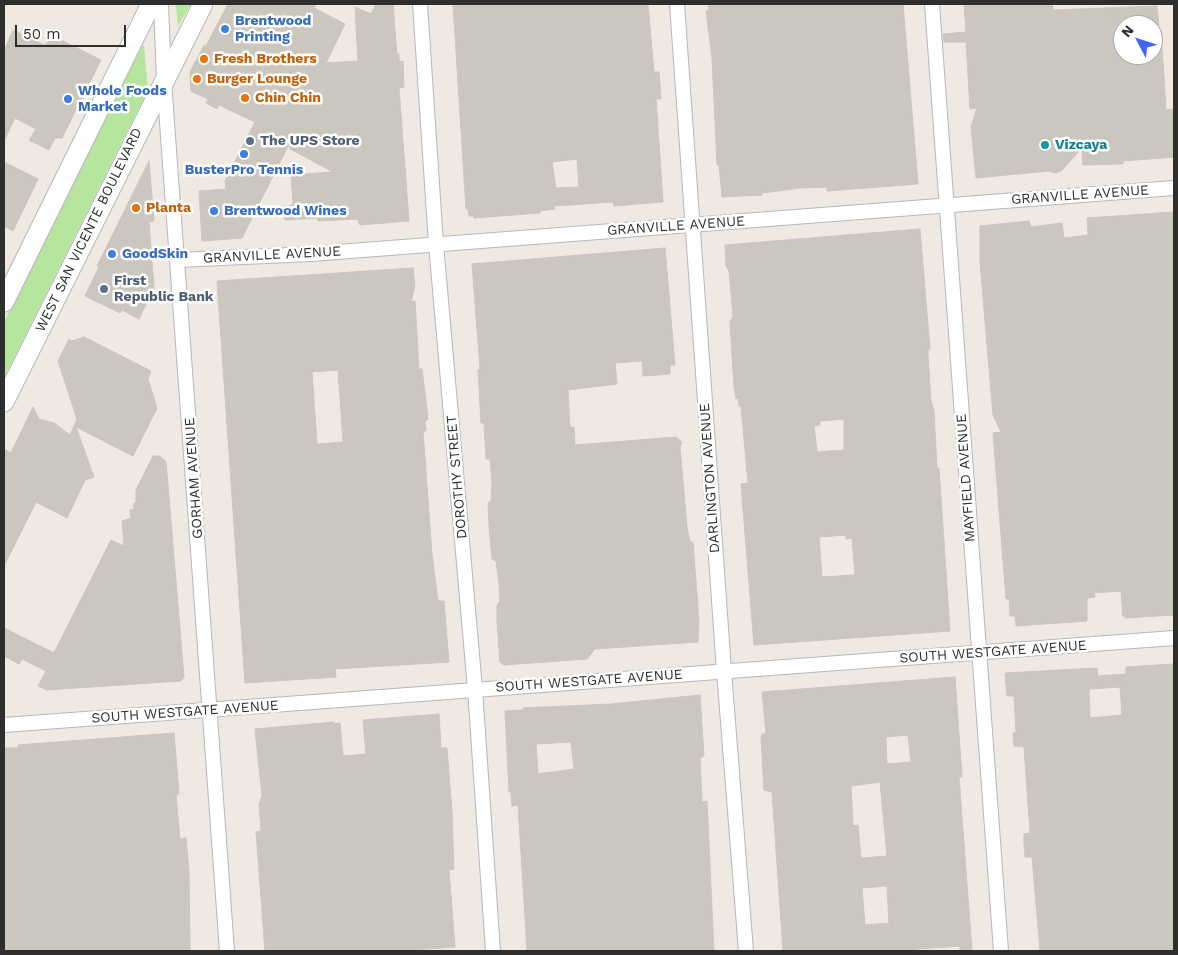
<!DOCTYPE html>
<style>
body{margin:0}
#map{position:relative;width:1178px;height:955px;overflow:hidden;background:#efe9e1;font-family:"Work Sans",sans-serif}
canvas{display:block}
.frame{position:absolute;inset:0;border:5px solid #2e2e2e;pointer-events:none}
.north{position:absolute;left:1113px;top:15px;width:50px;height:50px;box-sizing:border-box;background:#fff;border:1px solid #ababab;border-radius:50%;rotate:310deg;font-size:14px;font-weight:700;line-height:20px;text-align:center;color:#2e2e2e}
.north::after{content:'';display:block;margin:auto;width:18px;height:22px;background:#4264fb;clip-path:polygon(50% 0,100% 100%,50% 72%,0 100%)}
.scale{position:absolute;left:15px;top:25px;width:111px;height:22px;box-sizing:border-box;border:2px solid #2e2e2e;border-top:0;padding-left:6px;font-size:15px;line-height:18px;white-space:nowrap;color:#2e2e2e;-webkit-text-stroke:4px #fff;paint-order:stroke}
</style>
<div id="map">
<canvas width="1178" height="955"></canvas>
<div class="frame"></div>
<div class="north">N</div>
<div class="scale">50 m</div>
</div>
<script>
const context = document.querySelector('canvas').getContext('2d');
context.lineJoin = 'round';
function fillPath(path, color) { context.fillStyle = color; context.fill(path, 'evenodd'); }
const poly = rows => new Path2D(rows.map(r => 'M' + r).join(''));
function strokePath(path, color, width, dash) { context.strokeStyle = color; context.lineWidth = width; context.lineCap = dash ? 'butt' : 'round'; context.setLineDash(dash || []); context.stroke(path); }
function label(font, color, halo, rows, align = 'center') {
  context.font = font + ' "Work Sans",sans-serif'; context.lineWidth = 5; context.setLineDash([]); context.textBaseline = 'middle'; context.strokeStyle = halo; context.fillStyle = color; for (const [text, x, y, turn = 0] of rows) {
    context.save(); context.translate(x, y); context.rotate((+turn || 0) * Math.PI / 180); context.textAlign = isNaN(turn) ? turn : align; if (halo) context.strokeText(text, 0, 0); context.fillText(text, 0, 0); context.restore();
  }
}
const green = poly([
 [176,4,191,4,178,26],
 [142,45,144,46,148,90,4,378,4,322]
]);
const building = poly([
 [228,4,316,4,314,8,345,24,326,63,358,61,355,7,371,14,376,4,393,4,397,55,399,54,399,62,403,61,404,87,399,88,409,221,360,225,357,219,318,221,318,218,285,220,284,206,293,205,291,175,333,172,290,149,289,144,242,238,202,241,199,191,226,189,225,181,255,122,219,105,217,109,206,103,208,99,191,91,190,72,204,45,206,46,228,4],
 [453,4,648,4,654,72,659,72,661,99,656,99,663,202,614,206,613,202,554,206,555,209,540,211,540,213,474,218,474,216,469,216,468,209,466,209,453,4],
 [577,159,579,187,556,188,552,162,577,159],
 [708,4,903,4,918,184,827,191,827,187,801,188,762,193,762,195,722,197,719,165,717,165,712,58,706,11,709,10,708,4],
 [964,4,1052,4,1053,10,1157,6,1159,25,1123,25,1123,55,1153,55,1153,31,1161,30,1166,110,1174,109,1174,157,1123,161,1123,164,1120,164,1083,165,1082,148,1061,171,1055,173,1049,171,976,178,971,127,977,108,970,109,966,42,944,42,943,34,966,32,964,4],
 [13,30,44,45,54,38,59,39,101,60,62,138,55,138,49,150,29,140,36,129,15,118,4,141,4,51,13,30],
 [149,161,154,221,149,222,154,288,139,319,122,310,120,313,85,296,99,267,97,266,149,161],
 [4,162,38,179,13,231,4,226,4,162],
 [1174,212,1174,615,1126,618,1123,616,1121,591,1094,593,1095,597,1087,598,1087,621,1016,626,1015,616,1010,616,1009,599,1006,599,993,433,1001,432,993,415,980,262,980,226,1029,221,1031,227,1062,223,1064,238,1088,235,1087,218,1174,212],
 [920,229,930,349,928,349,928,355,931,401,934,411,937,468,939,468,950,631,754,645,741,484,748,483,741,406,739,406,738,398,736,399,734,387,730,322,733,316,729,271,726,266,725,245,920,229],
 [844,419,844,450,817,452,814,426,820,425,820,421,844,419],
 [846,535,846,539,852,538,855,575,822,577,819,537,846,535],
 [665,248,675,365,670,365,670,374,643,376,642,361,615,363,617,384,568,390,570,427,574,427,575,445,676,437,682,442,680,448,687,527,690,542,693,542,699,622,698,642,595,649,587,659,504,665,500,662,497,621,497,605,500,601,499,583,496,561,492,559,489,526,488,503,491,501,492,484,490,459,486,459,484,423,481,423,478,370,480,369,472,264,665,248],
 [413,268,415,286,411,302,415,301,419,369,422,369,426,401,428,419,425,422,426,431,423,431,432,554,438,601,444,601,449,662,335,669,336,677,245,683,217,281,413,268],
 [338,370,343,442,317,444,312,372,338,370],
 [84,337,151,371,148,379,157,408,133,456,76,427,94,477,85,480,67,518,36,502,4,566,4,449,11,453,33,407,39,419,54,423,70,435,77,419,58,361,69,339,72,341,84,337],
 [153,456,160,456,166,462,184,677,181,681,47,690,38,686,46,671,22,659,19,664,4,656,4,628,54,653,111,540,124,546,122,521,131,518,130,510,134,509,134,503,136,503,136,490,153,456],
 [1174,664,1174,951,1040,951,1032,857,1025,857,1024,842,1024,834,1030,833,1024,747,1014,746,1013,733,1016,733,1014,696,1007,696,1005,673,1097,668,1098,676,1126,674,1126,667,1174,664],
 [1120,687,1122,715,1090,718,1089,689,1120,687],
 [955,677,962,777,959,777,972,951,960,951,960,946,918,949,914,951,783,951,772,792,764,790,761,737,762,734,766,734,762,692,955,677],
 [908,735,911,762,887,764,886,737,908,735],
 [880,782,887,856,861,858,858,825,853,826,851,786,880,782],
 [887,886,889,923,865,925,862,888,887,886],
 [700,695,704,756,700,758,702,802,707,801,714,951,527,951,518,805,512,806,511,792,509,792,505,711,523,710,523,708,611,704,700,695],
 [571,742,574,769,538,774,536,744,571,742],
 [439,714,441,748,447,748,452,812,454,869,449,870,455,947,396,951,265,951,256,832,261,831,259,804,262,796,255,729,334,722,334,724,340,723,343,756,366,754,363,720,439,714],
 [174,733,179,794,176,794,180,839,186,838,189,871,190,951,4,951,4,748,18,748,18,745,174,733]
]);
const street = poly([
 [161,4,164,81,227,951],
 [420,4,436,244,475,689,493,951],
 [677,4,724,671,746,951],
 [932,4,1001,951],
 [178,260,311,254,1174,188],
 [4,725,1174,638]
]);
const secondary = poly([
 [4,302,151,4],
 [4,402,203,4]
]);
const markers = [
 [225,29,5,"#3f7fe0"],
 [204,59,5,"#e8710a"],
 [197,79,5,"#e8710a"],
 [245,98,5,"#e8710a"],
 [68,99,5,"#3f7fe0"],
 [250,141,5,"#5c6f8a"],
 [1045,145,5,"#0f9aa8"],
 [244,154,5,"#3f7fe0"],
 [136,208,5,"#e8710a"],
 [214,211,5,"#3f7fe0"],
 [112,254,5,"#3f7fe0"],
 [104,289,5,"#5c6f8a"]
];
const shopNames = [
 ["Brentwood",235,21],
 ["Printing",235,37],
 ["Whole Foods",78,91],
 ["Market",78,107],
 ["BusterPro Tennis",244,170,"center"],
 ["Brentwood Wines",224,211],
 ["GoodSkin",122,254]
];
const foodNames = [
 ["Fresh Brothers",214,59],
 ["Burger Lounge",207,79],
 ["Chin Chin",255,98],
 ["Planta",146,208]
];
const serviceNames = [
 ["The UPS Store",260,141],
 ["First",114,281],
 ["Republic Bank",114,297]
];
const cultureNames = [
 ["Vizcaya",1055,145]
];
const streetNames = [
 ["GRANVILLE AVENUE",1080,195,-4],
 ["GRANVILLE AVENUE",676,226,-4],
 ["WEST SAN VICENTE BOULEVARD",89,230,-64],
 ["GRANVILLE AVENUE",272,255,-3],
 ["DOROTHY STREET",457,477,-95],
 ["GORHAM AVENUE",194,478,-94],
 ["DARLINGTON AVENUE",710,478,-94],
 ["MAYFIELD AVENUE",966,478,-94],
 ["SOUTH WESTGATE AVENUE",993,652,-4],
 ["SOUTH WESTGATE AVENUE",589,681,-4],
 ["SOUTH WESTGATE AVENUE",185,712,-4]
];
fillPath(green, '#b6e59e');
fillPath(building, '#cbc7bf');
strokePath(building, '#cbc5ba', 1);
strokePath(street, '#b4b7c1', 16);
strokePath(secondary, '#b4b7c1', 21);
strokePath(street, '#fff', 14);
strokePath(secondary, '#fff', 19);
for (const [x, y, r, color] of markers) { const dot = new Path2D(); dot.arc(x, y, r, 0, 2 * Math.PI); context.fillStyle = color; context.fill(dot); strokePath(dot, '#fff', 2); }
label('bold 14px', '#366cbe', '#fff', shopNames, 'left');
label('bold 14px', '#c56008', '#fff', foodNames, 'left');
label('bold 14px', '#4e5e75', '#fff', serviceNames, 'left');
label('bold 14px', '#0d838f', '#fff', cultureNames, 'left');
label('14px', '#2e2e2e', '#fff', streetNames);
</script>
